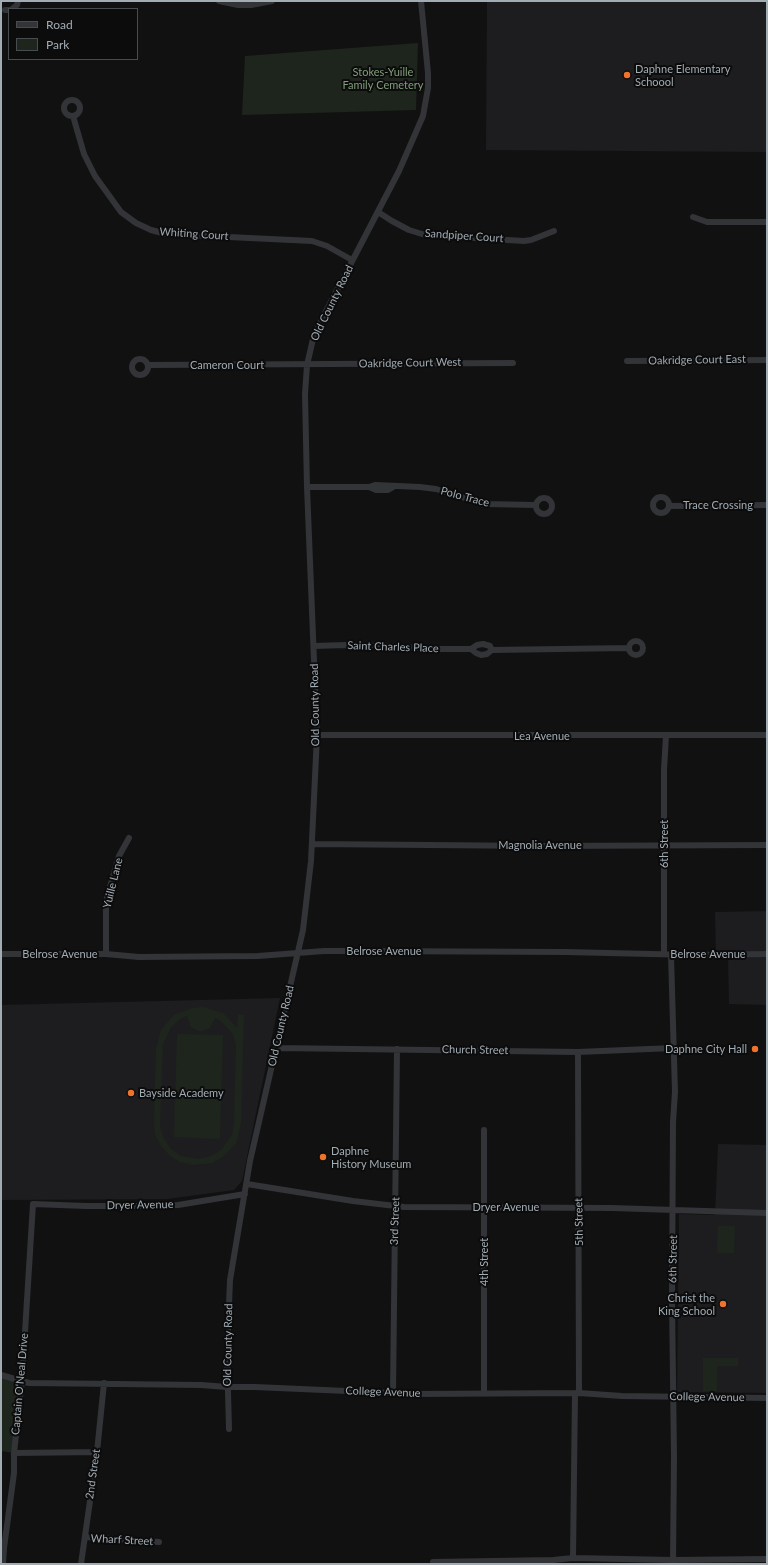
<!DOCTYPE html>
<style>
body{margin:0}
#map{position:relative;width:768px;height:1565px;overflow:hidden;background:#111112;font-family:Lato,sans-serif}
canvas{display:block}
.frame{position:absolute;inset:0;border:2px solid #a2acb3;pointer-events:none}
.legend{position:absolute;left:8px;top:8px;width:130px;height:52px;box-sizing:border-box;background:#0c0c0d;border:1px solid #484c4f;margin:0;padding:5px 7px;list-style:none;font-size:12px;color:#a2acb3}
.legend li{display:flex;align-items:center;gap:8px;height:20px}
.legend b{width:20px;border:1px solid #484c4f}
</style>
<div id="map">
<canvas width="768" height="1565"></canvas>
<div class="frame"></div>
<ul class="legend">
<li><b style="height:5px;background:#323437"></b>Road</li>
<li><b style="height:11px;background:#1e251d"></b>Park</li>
</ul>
</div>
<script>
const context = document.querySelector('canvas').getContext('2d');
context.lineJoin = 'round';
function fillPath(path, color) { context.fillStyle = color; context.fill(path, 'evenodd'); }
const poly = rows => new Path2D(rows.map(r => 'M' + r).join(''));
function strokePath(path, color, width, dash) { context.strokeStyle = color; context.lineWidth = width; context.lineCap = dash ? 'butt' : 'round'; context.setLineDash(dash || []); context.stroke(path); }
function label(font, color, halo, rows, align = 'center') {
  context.font = font + ' Lato,sans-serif'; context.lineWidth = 4; context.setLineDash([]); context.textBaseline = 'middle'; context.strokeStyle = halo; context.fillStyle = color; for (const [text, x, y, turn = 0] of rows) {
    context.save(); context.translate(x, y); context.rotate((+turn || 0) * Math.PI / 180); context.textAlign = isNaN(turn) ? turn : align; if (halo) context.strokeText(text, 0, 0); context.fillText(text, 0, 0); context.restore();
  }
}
const built = poly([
 [487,1,767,1,767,152,486,150],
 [767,911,767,1005,729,1004,728,958,716,958,715,912],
 [280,998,242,1181,234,1190,167,1199,1,1200,1,1005],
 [718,1144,767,1145,767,1393,677,1392,679,1214,715,1215]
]);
const green = poly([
 [418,43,416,110,242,115,245,56],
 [204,1007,223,1013,237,1028,238,1014,244,1015,241,1124,236,1143,223,1157,212,1163,193,1165,180,1162,169,1155,161,1146,155,1134,154,1121,156,1049,161,1030,174,1015,192,1008],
 [187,1016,191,1027,198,1031,202,1031,210,1028,215,1018,221,1021,233,1034,236,1046,234,1123,232,1135,221,1150,211,1156,199,1159,181,1156,171,1149,164,1139,160,1127,163,1044,171,1027,180,1019],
 [177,1034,223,1035,220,1139,174,1137],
 [718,1226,735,1226,734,1253,717,1253],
 [703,1358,738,1358,738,1366,717,1366,717,1391,703,1391],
 [1,1375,22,1380,14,1453,1,1451]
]);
const street = poly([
 [219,1,238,5,251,5,272,1],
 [12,9,17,5,18,1],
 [5,10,9,10],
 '64 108a8 8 0 1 1 16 0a8 8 0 1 1-16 0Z',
 [73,116,84,154,95,176,121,212,136,223,151,230,166,234,312,241,327,246,352,260],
 [378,212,392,221,409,230,422,234,441,236,524,241,531,240,554,231],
 [693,217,707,222,767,222],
 '132 367a8 8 0 1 1 16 0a8 8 0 1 1-16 0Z',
 [627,361,767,360],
 [148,365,513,363],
 [307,487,369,487,375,485,420,487,436,489,484,504,536,505],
 [369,487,376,490,388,490,395,486],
 '653 505a8 8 0 1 1 16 0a8 8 0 1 1-16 0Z',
 '536 506a8 8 0 1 1 16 0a8 8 0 1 1-16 0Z',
 [669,506,767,505],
 '629 648a7 7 0 1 1 14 0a7 7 0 1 1-14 0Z',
 [314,646,346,645,391,646,436,649,471,649,476,653,481,655,487,654,492,650,629,648],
 [471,649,477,645,483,644,490,646,492,650],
 [317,735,767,735],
 [312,844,545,846,767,845],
 [1,954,106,954,139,957,258,956,324,951,363,951,565,952,694,955,767,954],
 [106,954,106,906,107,897,119,856,129,838],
 [664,954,664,770,666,735],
 [671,955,675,1092,673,1122,672,1300,674,1457,673,1564],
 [277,1048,578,1052,673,1048],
 [578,1052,579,1393],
 [247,1184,353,1201,404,1207,612,1208,767,1213],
 [1,1375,29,1383,201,1385,227,1387,255,1387,415,1394,579,1393,622,1396,767,1398],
 [393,1393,397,1049],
 [484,1393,484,1130],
 [229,1429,227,1355,230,1280,250,1161,303,930,311,861,317,735,307,487,305,394,307,365,313,339,322,319,399,171,423,116,428,88,428,73,421,1],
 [14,1453,97,1452],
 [85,1537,159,1542],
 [573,1558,575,1393],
 [433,1562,553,1560,573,1558,673,1560,767,1559],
 [3,1564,4,1548,14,1473,14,1453,22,1380,33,1204,86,1206,159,1206,178,1205,245,1194],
 [81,1564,97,1452,104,1383]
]);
const markers = [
 [627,75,4,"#ee732d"],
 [755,1049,4,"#ee732d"],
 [131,1093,4,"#ee732d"],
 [323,1157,4,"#ee732d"],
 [723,1304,4,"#ee732d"]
];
const poiNames = [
 ["Daphne Elementary",635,69],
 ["Schoool",635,82],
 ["Daphne City Hall",747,1049,"right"],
 ["Bayside Academy",139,1093],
 ["Daphne",331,1151],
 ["History Museum",331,1164],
 ["Christ the",715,1298,"right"],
 ["King School",715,1311,"right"]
];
const parkNames = [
 ["Stokes-Yuille",383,72],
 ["Family Cemetery",383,85]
];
const streetNames = [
 ["Whiting Court",194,234,4],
 ["Sandpiper Court",464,236,4],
 ["Old County Road",332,303,-64],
 ["Oakridge Court East",697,360,-1],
 ["Oakridge Court West",410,363,-1],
 ["Cameron Court",227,365],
 ["Polo Trace",465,497,15],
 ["Trace Crossing",718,505],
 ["Saint Charles Place",393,647,2],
 ["Old County Road",315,705,-91],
 ["Lea Avenue",542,736],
 ["6th Street",664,844,-90],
 ["Magnolia Avenue",540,845],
 ["Yuille Lane",113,883,-76],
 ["Belrose Avenue",384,951],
 ["Belrose Avenue",60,954],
 ["Belrose Avenue",708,954],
 ["Old County Road",281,1026,-77],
 ["Church Street",475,1050,1],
 ["Dryer Avenue",140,1205,-1],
 ["Dryer Avenue",506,1207],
 ["3rd Street",395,1221,-88],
 ["5th Street",579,1222,-91],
 ["6th Street",673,1259,-89],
 ["4th Street",484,1262,-90],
 ["Old County Road",228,1345,-89],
 ["Captain O'Neal Drive",20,1384,-85],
 ["College Avenue",383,1392,2],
 ["College Avenue",707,1397,1],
 ["2nd Street",93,1474,-82],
 ["Wharf Street",122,1540,3]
];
fillPath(built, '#1d1d1f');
fillPath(green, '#1e251d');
strokePath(street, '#323437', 6);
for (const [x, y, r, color] of markers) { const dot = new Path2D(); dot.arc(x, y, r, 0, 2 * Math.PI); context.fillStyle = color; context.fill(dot); strokePath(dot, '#0c0c0d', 1.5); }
label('11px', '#a2acb3', '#0c0c0d', poiNames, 'left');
label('11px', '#829e79', '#0c0c0d', parkNames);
label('11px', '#a2acb3', '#0c0c0d', streetNames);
</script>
